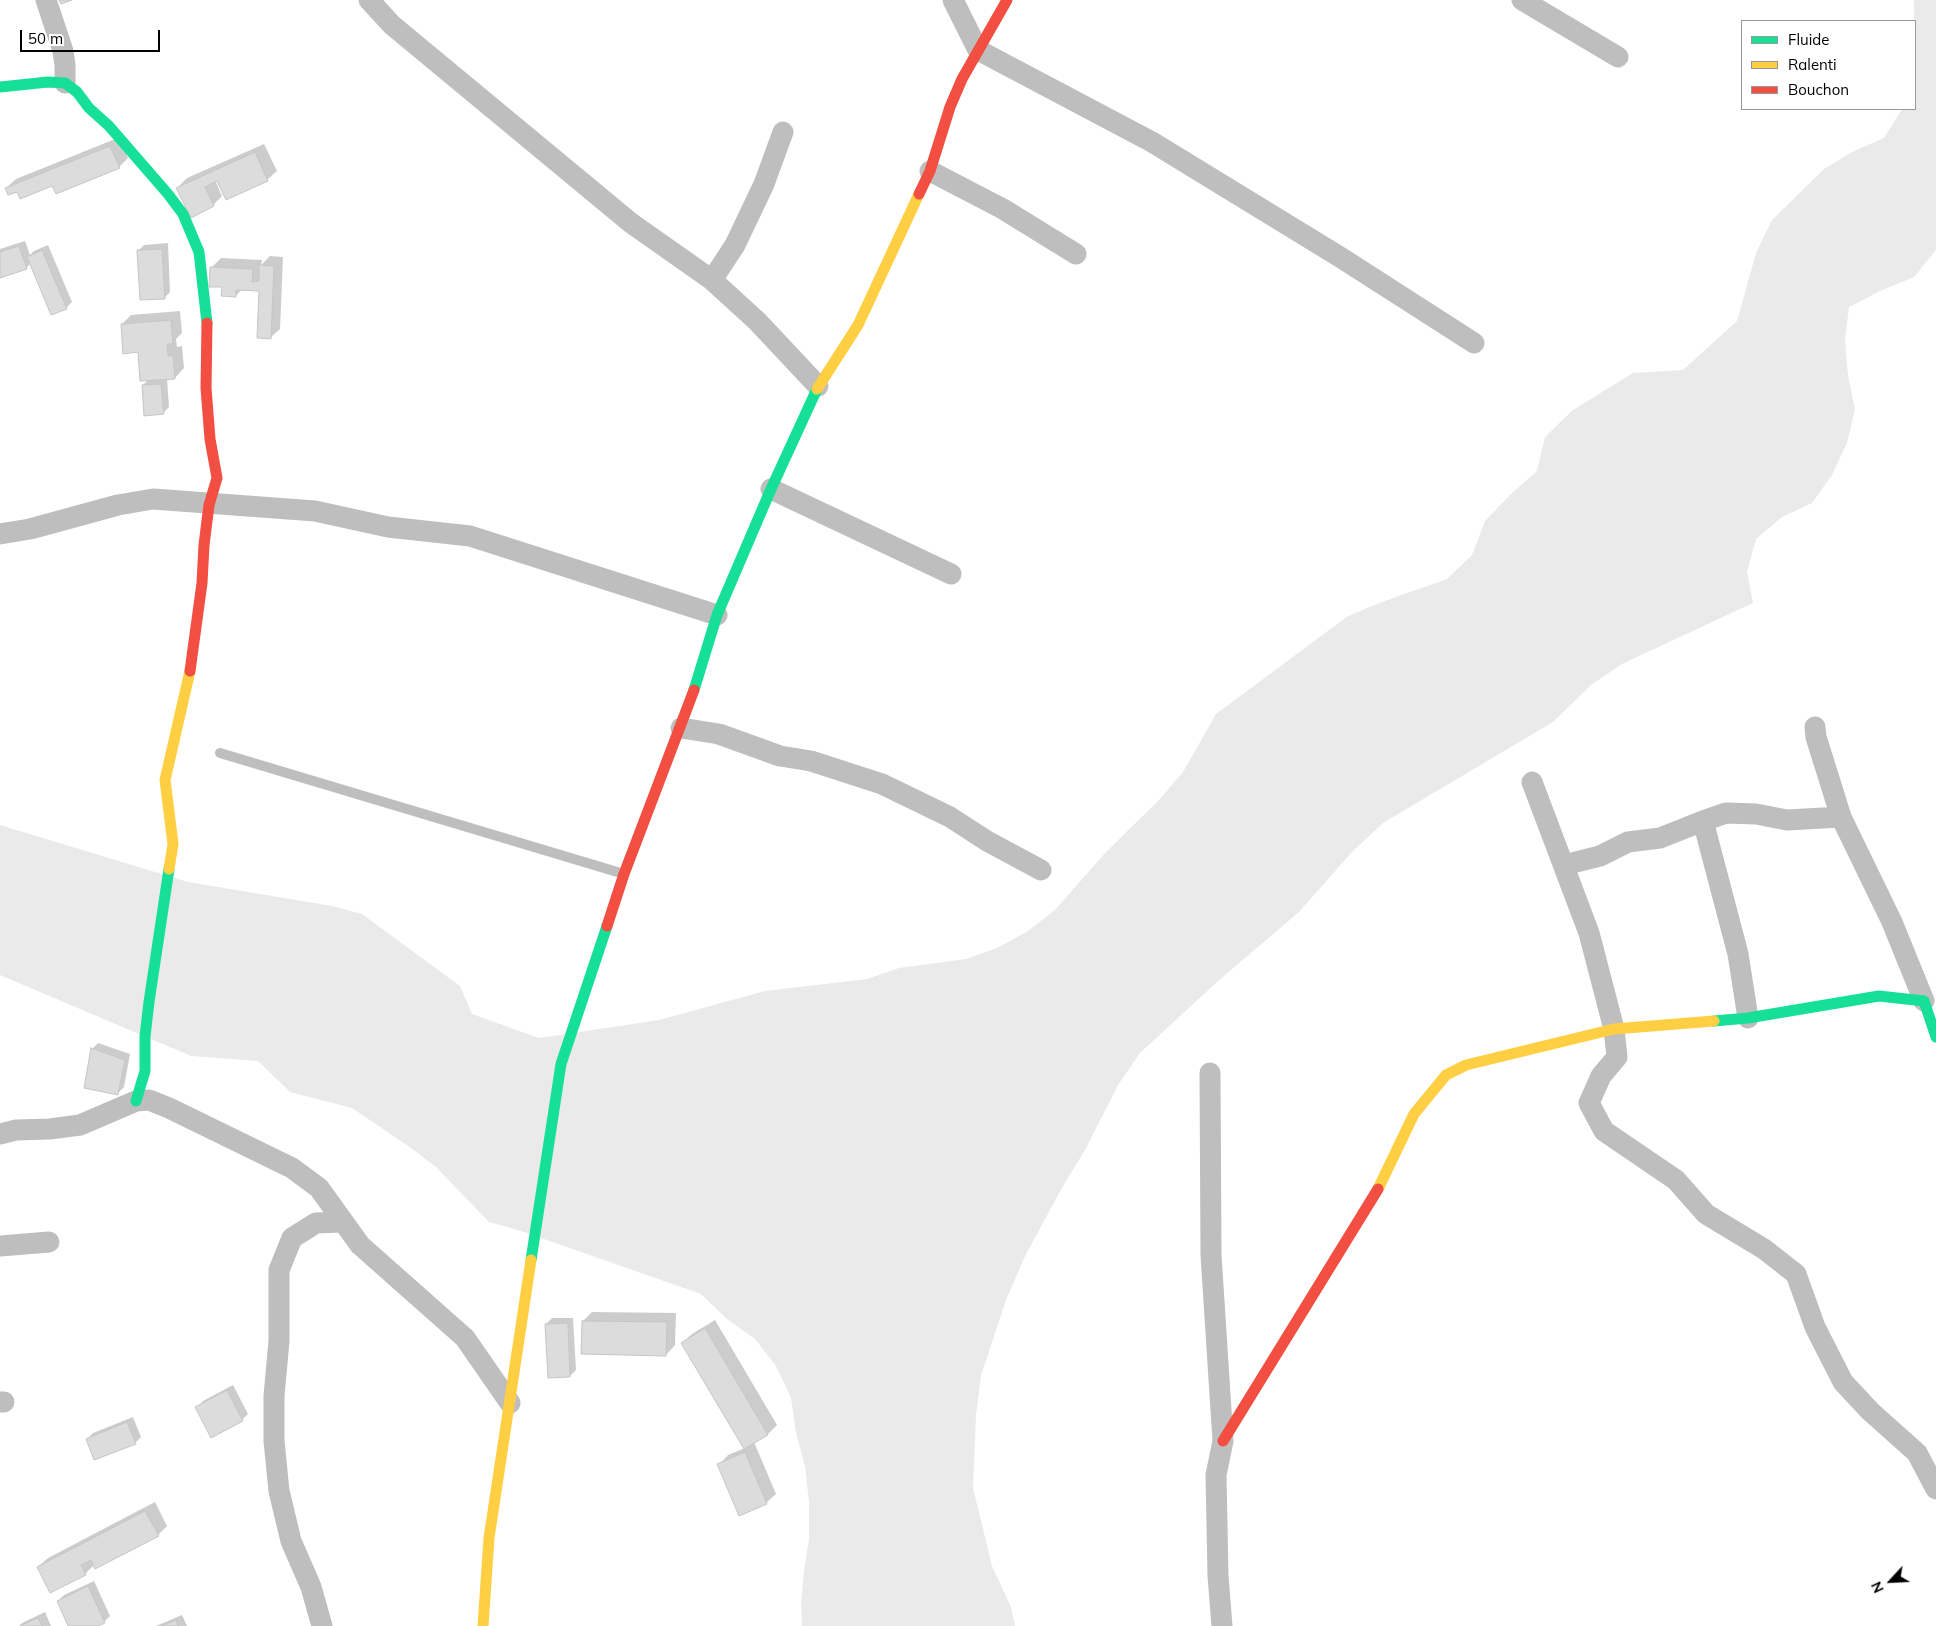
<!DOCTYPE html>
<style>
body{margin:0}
#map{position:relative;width:1936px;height:1626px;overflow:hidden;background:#fff;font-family:Mulish,sans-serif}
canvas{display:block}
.legend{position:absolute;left:1741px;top:20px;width:175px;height:90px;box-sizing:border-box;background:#fff;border:1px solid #999;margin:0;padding:6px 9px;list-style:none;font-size:15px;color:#000}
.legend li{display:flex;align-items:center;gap:10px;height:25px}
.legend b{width:25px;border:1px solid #999}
.north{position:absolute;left:1866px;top:1556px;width:50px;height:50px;-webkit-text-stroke:4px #fff;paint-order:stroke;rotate:245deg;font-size:14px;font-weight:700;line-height:20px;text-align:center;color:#000}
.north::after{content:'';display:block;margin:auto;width:18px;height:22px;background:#000;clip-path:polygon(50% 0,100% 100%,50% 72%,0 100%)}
.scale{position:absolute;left:20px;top:30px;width:140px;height:22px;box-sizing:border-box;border:2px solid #000;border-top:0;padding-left:6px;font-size:15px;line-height:18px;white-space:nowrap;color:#000;-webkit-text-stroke:4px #fff;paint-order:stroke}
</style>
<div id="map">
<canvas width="1936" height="1626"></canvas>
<ul class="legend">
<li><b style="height:6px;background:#16e098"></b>Fluide</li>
<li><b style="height:6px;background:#ffcf43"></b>Ralenti</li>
<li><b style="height:6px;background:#f24e42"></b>Bouchon</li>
</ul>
<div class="north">N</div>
<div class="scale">50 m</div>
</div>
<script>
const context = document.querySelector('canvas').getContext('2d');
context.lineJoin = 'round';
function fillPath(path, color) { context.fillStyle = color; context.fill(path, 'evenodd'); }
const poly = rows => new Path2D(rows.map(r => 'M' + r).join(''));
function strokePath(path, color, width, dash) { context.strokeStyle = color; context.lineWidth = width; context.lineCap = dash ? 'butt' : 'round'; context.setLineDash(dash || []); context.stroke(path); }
const green = poly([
 [1914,0,1936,0,1936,250,1914,277,1880,291,1849,307,1845,340,1848,376,1855,409,1847,443,1832,475,1812,503,1782,517,1756,539,1747,572,1753,603,1622,664,1591,685,1553,722,1383,823,1352,852,1299,912,1218,981,1140,1053,1118,1085,1085,1150,1063,1186,1025,1256,1006,1300,981,1376,976,1415,973,1488,992,1566,1011,1607,1015,1626,802,1626,801,1604,804,1571,809,1539,809,1502,805,1466,796,1433,791,1398,776,1366,755,1339,727,1319,701,1294,521,1231,489,1222,436,1167,411,1148,352,1108,290,1092,258,1061,191,1056,0,975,0,825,188,882,332,906,362,914,460,986,472,1014,539,1038,659,1020,765,991,867,979,899,968,966,959,997,948,1028,931,1055,910,1105,853,1159,800,1183,772,1216,714,1348,616,1382,602,1447,579,1472,555,1485,521,1510,495,1537,471,1545,437,1573,410,1633,373,1683,370,1737,321,1756,253,1772,220,1824,169,1852,152,1884,138,1902,109,1915,109]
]);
const shadow = poly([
 [120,137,128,158,119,167,18,190,6,188,16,179],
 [264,144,277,171,267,180,217,179,215,180,222,196,213,205,177,188,187,178],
 [25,241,30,255,34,251,48,245,72,302,66,308,31,263,26,268,0,277,0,249],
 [168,243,170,292,164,298,138,251,144,245],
 [270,256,283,257,280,329,270,338,261,290,242,289,236,296,223,286,211,268,221,258,262,260,261,265],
 [180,311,182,333,176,339,177,347,182,346,184,368,175,378,167,378,169,407,163,413,143,385,149,379,139,351,122,324,131,315],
 [98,1043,130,1054,124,1087,118,1093,92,1049],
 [592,1312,676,1313,675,1345,666,1355,583,1321],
 [552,1318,573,1318,576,1370,570,1376,546,1324],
 [715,1320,777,1425,768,1434,754,1442,776,1494,766,1503,719,1465,728,1455,745,1448,682,1343,692,1334],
 [233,1385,248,1414,242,1420,197,1407,203,1401],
 [133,1417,141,1437,135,1443,87,1439,93,1433],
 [155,1502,167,1526,158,1535,94,1565,85,1574,38,1567,48,1558],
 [94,1581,110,1616,104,1622,95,1626,70,1626,58,1601,64,1595],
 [45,1612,51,1626,19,1626,22,1623],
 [182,1615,187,1626,156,1626]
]);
const building = poly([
 [59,0,72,0,61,4,59,0],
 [110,146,120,168,56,194,52,186,20,199,17,192,8,195,5,188,110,146],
 [255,152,268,181,226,200,217,181,205,187,214,206,191,218,176,188,255,152],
 [19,246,27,269,0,278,0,252,19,246],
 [162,249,165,299,140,300,137,250,162,249],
 [42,250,67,309,51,315,27,257,42,250],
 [259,265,274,266,271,339,257,338,259,291,236,290,236,297,221,296,222,287,209,287,210,267,253,269,252,282,259,281,259,265],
 [171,320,173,344,167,344,168,356,173,355,175,379,140,381,138,352,123,354,121,324,171,320],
 [161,384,164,414,144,416,142,385,161,384],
 [91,1048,125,1060,118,1095,84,1088,91,1048],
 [582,1321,667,1322,666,1356,581,1354,582,1321],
 [568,1323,570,1377,548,1378,545,1324,568,1323],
 [705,1328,768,1435,744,1449,681,1343,705,1328],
 [227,1390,243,1421,211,1438,195,1407,227,1390],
 [127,1422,136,1444,94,1460,86,1439,127,1422],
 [745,1452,767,1504,739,1516,717,1464,745,1452],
 [145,1511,159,1536,95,1569,91,1560,81,1565,86,1575,50,1593,37,1567,145,1511],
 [88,1586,105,1623,98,1626,68,1626,57,1601,88,1586],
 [38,1618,42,1626,20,1626,38,1618],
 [176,1620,178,1626,162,1626,176,1620]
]);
const lane = poly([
 [220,753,624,874]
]);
const street = poly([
 [46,0,63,51,65,65,65,83],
 [369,0,392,25,631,223,712,280,757,321,818,386],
 [953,0,978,50,1152,142,1340,257,1474,343],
 [1522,0,1618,57],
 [930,171,1003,209,1076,254],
 [712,280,735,245,755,203,764,184,783,132],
 [771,489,951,574],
 [0,534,30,529,118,505,153,499,315,511,388,527,470,536,717,615],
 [1815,727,1816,737,1841,817,1892,922,1924,1001],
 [681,728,719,734,780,756,811,761,882,784,950,817,987,841,1041,870],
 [1532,782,1589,933,1614,1029,1617,1057,1601,1076,1589,1103,1604,1131,1676,1180,1706,1214,1764,1249,1796,1274,1815,1327,1843,1382,1870,1411,1917,1453,1936,1489],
 [1564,865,1600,856,1628,842,1660,838,1703,821],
 [1748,1018,1738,954,1703,821,1726,813,1756,814,1787,820,1841,817],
 [1210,1073,1211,1255,1223,1441,1216,1475,1218,1576,1222,1626],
 [0,1134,16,1130,50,1129,80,1125,136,1101,149,1100,169,1108,292,1168,319,1188,360,1245,465,1338,510,1403],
 [0,1246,49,1242],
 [0,1402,4,1402],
 [322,1626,311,1587,291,1541,279,1491,274,1441,274,1396,279,1341,279,1270,292,1238,316,1223,342,1222]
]);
const fast = poly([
 [0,87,48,82,65,83,77,92,89,108,109,126,168,194,183,214,199,252,207,323],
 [694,690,717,615,771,489,817,389],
 [1714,1021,1748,1018,1879,996,1924,1001,1936,1037],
 [136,1101,145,1071,145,1036,149,1002,169,869],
 [531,1260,561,1064,607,926]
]);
const slow = poly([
 [817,389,858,325,919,194],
 [169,869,173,844,165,780,190,671],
 [1378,1189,1414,1114,1446,1075,1466,1065,1614,1029,1714,1021],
 [483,1626,489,1538,531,1260]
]);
const jam = poly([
 [919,194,930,171,950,107,962,79,1007,0],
 [190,671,202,583,204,545,209,505,217,478,210,439,206,388,207,323],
 [607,926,624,874,694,690],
 [1223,1441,1378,1189]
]);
fillPath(green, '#eaeaea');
fillPath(shadow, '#0003');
fillPath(building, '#dcdcdc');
strokePath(building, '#c5c5c5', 1);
strokePath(lane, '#bebebe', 10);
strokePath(street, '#bebebe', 21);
strokePath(fast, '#16e098', 11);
strokePath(slow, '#ffcf43', 11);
strokePath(jam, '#f24e42', 11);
</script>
